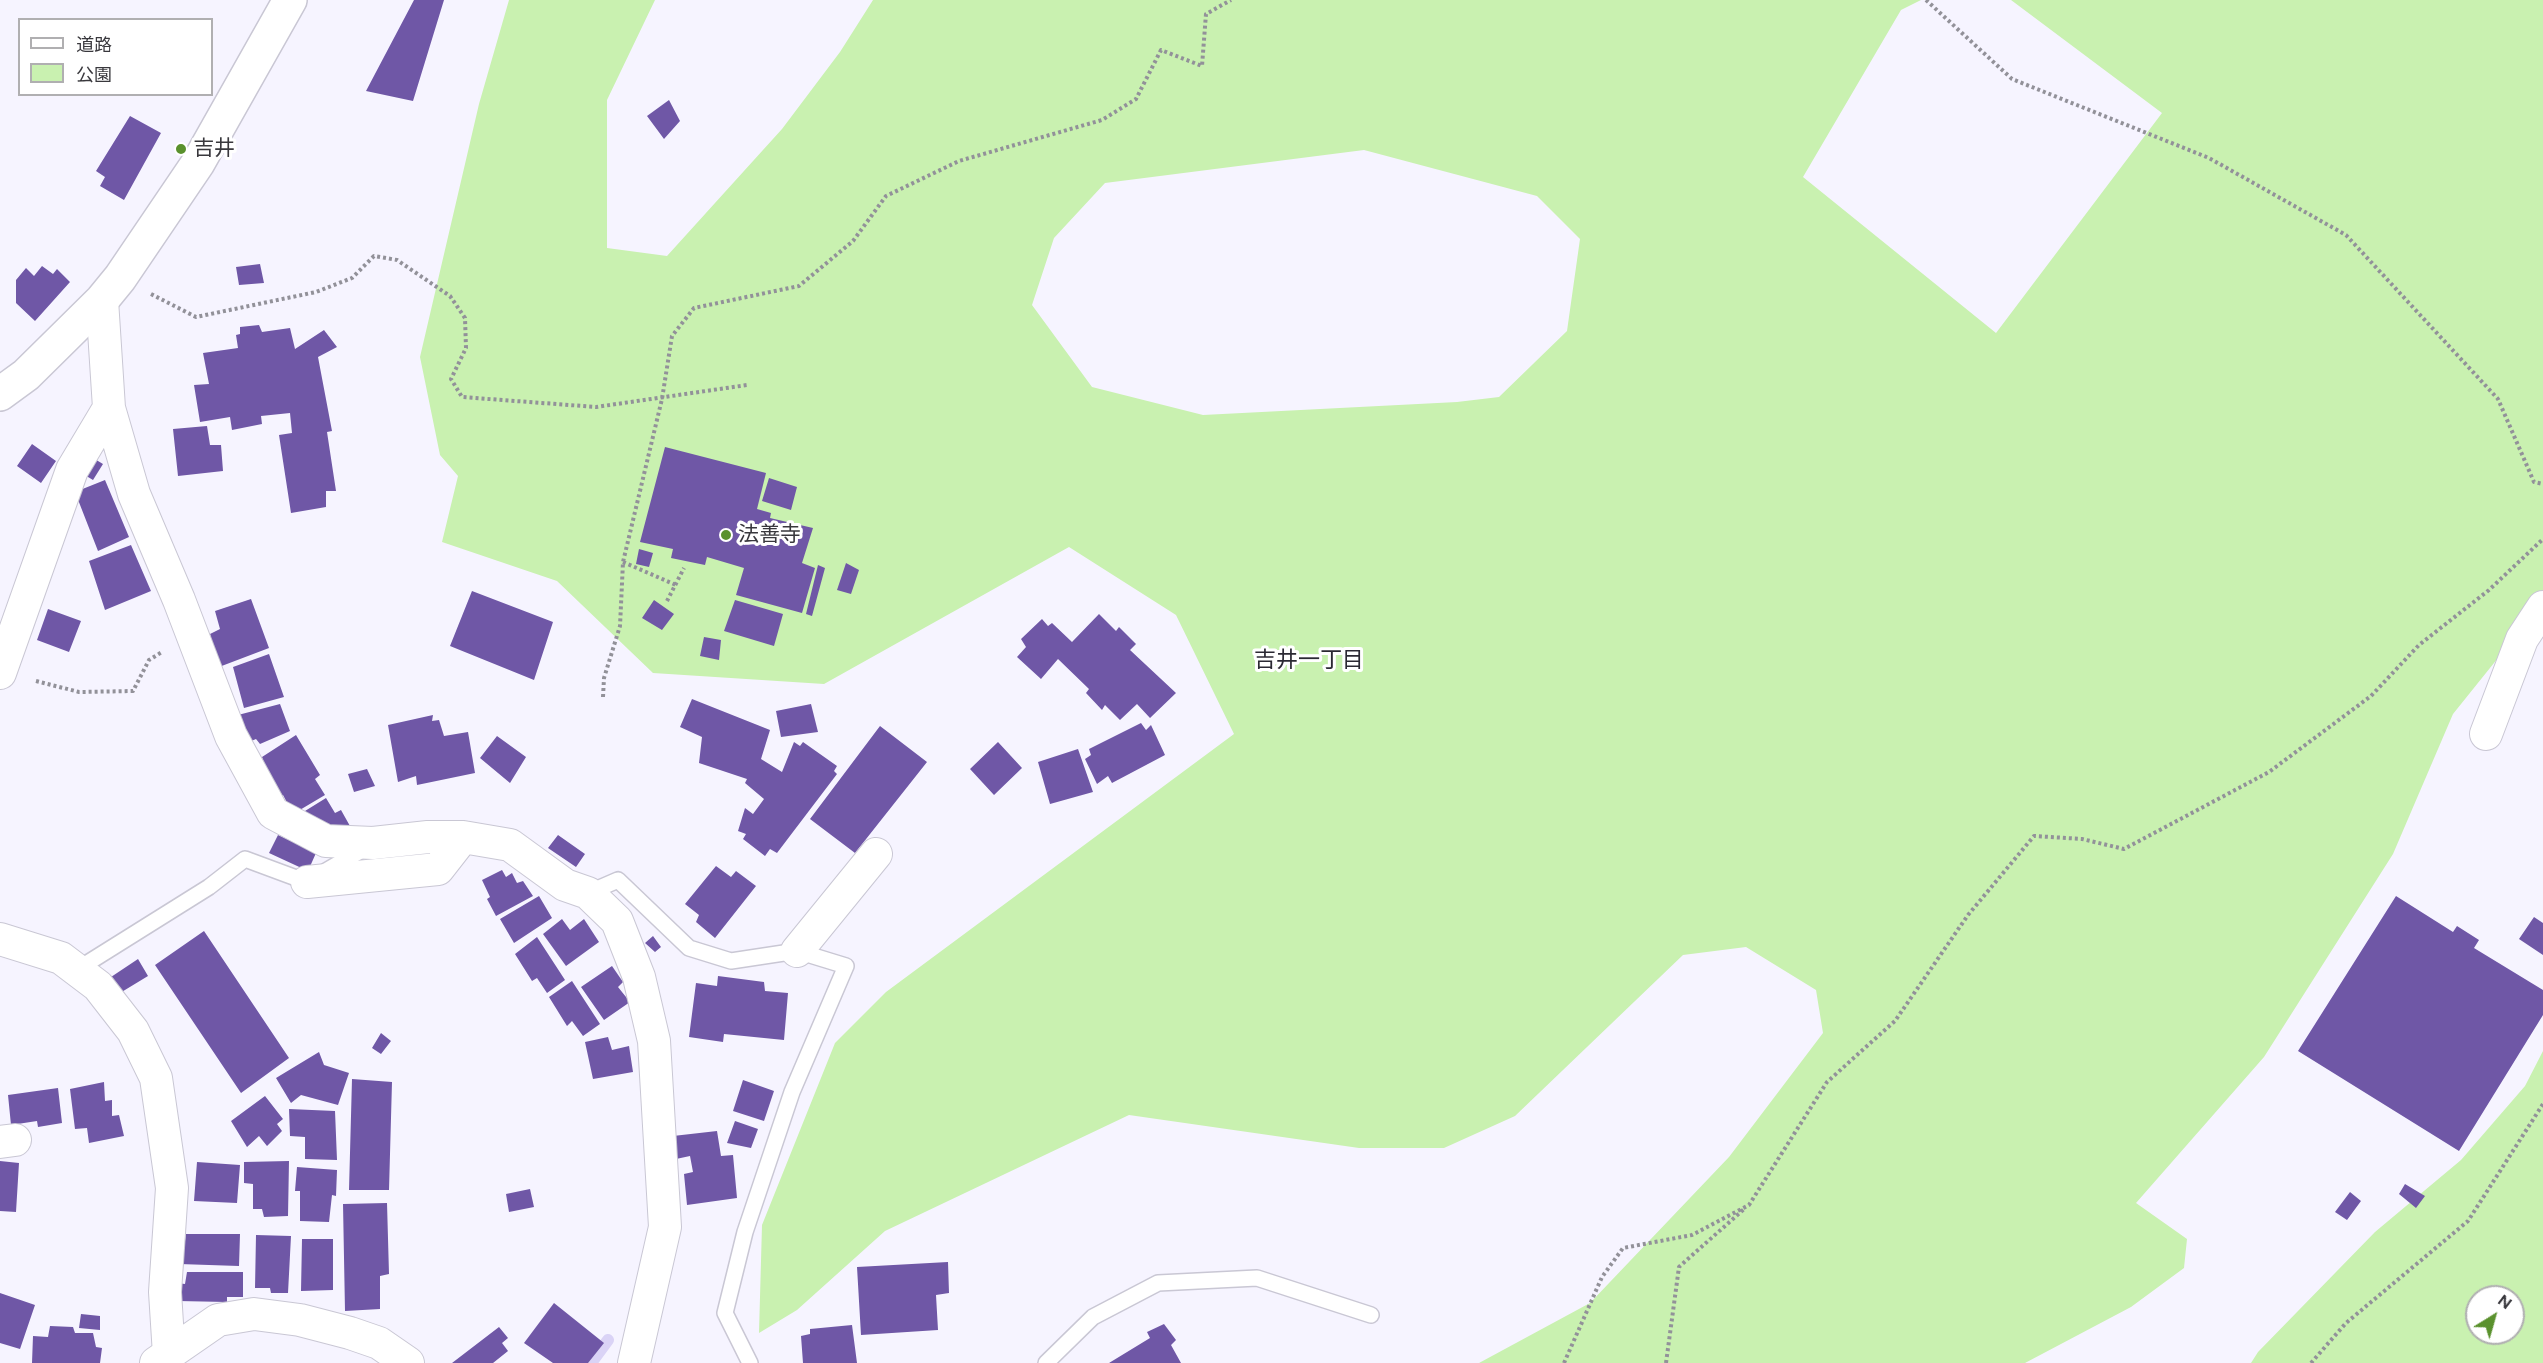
<!DOCTYPE html>
<meta charset="utf-8">
<style>
body{margin:0}
#map{position:relative;width:2543px;height:1363px;overflow:hidden;background:#f6f4ff;font-family:Figtree,"Noto Sans JP",sans-serif}
canvas{display:block}
.legend{position:absolute;left:18px;top:18px;width:195px;height:78px;box-sizing:border-box;background:#fff;border:2px solid #b0afb1;margin:0;padding:8px 10px;list-style:none;font-size:18px;color:#39383d}
.legend li{display:flex;align-items:center;gap:12px;height:30px}
.legend b{width:30px;border:2px solid #b0afb1}
.north{position:absolute;left:2465px;top:1285px;width:60px;height:60px;box-sizing:border-box;background:#fff;border:2px solid #b0afb1;border-radius:50%;rotate:37deg;font-size:16px;font-weight:700;line-height:24px;text-align:center;color:#39383d}
.north::after{content:'';display:block;margin:auto;width:21px;height:27px;background:#5a912d;clip-path:polygon(50% 0,100% 100%,50% 72%,0 100%)}
</style>
<div id="map">
<canvas width="2543" height="1363"></canvas>
<ul class="legend">
<li><b style="height:8px;background:#fff"></b>道路</li>
<li><b style="height:16px;background:#c9f1b0"></b>公園</li>
</ul>
<div class="north">N</div>
</div>
<script>
const context = document.querySelector('canvas').getContext('2d');
context.lineJoin = 'round';
function fillPath(path, color) { context.fillStyle = color; context.fill(path, 'evenodd'); }
const poly = rows => new Path2D(rows.map(r => 'M' + r).join(''));
function strokePath(path, color, width, dash) { context.strokeStyle = color; context.lineWidth = width; context.lineCap = dash ? 'butt' : 'round'; context.setLineDash(dash || []); context.stroke(path); }
function label(font, color, halo, rows, align = 'center') {
  context.font = font + ' Figtree,"Noto Sans JP",sans-serif'; context.lineWidth = 6; context.setLineDash([]); context.textBaseline = 'middle'; context.strokeStyle = halo; context.fillStyle = color; for (const [text, x, y, turn = 0] of rows) {
    context.save(); context.translate(x, y); context.rotate((+turn || 0) * Math.PI / 180); context.textAlign = isNaN(turn) ? turn : align; if (halo) context.strokeText(text, 0, 0); context.fillText(text, 0, 0); context.restore();
  }
}
const green = poly([
 [509,0,655,0,607,100,607,248,667,256,782,129,840,52,873,0,1921,0,1901,10,1803,177,1996,333,2162,113,2011,0,2543,0,2543,602,2453,714,2393,854,2264,1057,2136,1203,2187,1239,2184,1268,2131,1307,2025,1363,1479,1363,1590,1303,1729,1157,1823,1033,1816,990,1746,947,1683,955,1515,1116,1444,1148,1359,1148,1129,1115,885,1231,797,1310,759,1333,762,1225,835,1043,886,992,1234,734,1176,615,1069,547,824,684,653,673,557,581,442,542,458,476,440,455,420,357,479,104],
 [1364,150,1537,196,1580,239,1567,331,1499,397,1457,402,1203,415,1092,387,1032,305,1054,238,1105,183],
 [2543,1051,2543,1363,2251,1363,2258,1352,2375,1232,2461,1160,2525,1086],
 [2477,1297,2513,1297,2513,1333,2477,1333]
]);
const stream = poly([
 [591,1363,608,1340]
]);
const building = poly([
 [414,0,444,0,413,101,366,91],
 [669,100,680,121,664,139,647,116],
 [130,116,161,133,124,200,100,186,105,177,96,171],
 [260,264,264,283,239,285,236,267],
 [42,266,53,274,57,269,70,282,35,321,16,303,16,280,26,268,34,276],
 [259,325,262,332,290,328,295,349,324,330,337,347,318,357,332,431,327,432,336,491,326,491,326,507,291,513,279,435,292,433,290,413,261,416,262,424,232,430,230,417,200,422,194,385,209,384,203,353,238,348,236,335,240,334,240,327],
 [207,426,210,445,221,445,223,471,178,476,173,429],
 [32,444,56,461,41,483,17,466],
 [665,447,766,473,757,509,771,513,770,518,813,528,802,563,815,568,802,613,736,595,744,568,707,557,705,565,671,558,673,549,640,542],
 [93,458,103,464,93,480,83,474],
 [769,478,797,487,791,510,762,501],
 [105,480,129,537,98,551,75,492],
 [131,545,151,591,105,610,89,561],
 [639,549,653,553,649,567,636,564],
 [846,563,859,570,851,594,837,590],
 [818,565,825,568,812,616,806,614],
 [472,591,553,622,534,680,450,646],
 [251,599,269,648,219,667,210,634,220,629,215,611],
 [654,600,674,614,662,630,642,618],
 [735,600,783,614,774,646,724,631],
 [48,609,81,621,69,652,37,640],
 [1099,614,1116,631,1119,627,1136,644,1130,650,1176,693,1150,718,1137,704,1120,720,1105,705,1102,710,1086,693,1089,689,1058,659,1041,679,1017,657,1026,647,1021,639,1042,619,1048,626,1052,623,1072,642],
 [704,637,721,640,719,660,700,656],
 [269,654,284,697,244,708,233,667],
 [692,699,770,730,761,759,782,772,794,742,800,746,803,742,837,766,834,771,837,774,777,853,770,849,765,856,743,839,746,834,738,831,745,808,753,814,764,799,745,783,747,779,699,763,702,737,680,727],
 [280,704,290,731,260,744,256,739,249,742,238,715],
 [811,704,818,732,781,737,776,711],
 [433,715,432,721,439,720,444,736,468,732,475,773,417,785,416,776,398,782,388,725],
 [1141,723,1146,730,1151,725,1165,755,1112,783,1108,776,1097,784,1085,759,1091,755,1089,749],
 [880,726,927,762,855,853,810,819],
 [296,735,320,775,315,779,325,795,293,814,283,795,278,798,260,766,264,763,262,757],
 [497,736,526,757,510,783,480,758],
 [998,742,1022,768,994,795,970,769],
 [1078,749,1093,792,1050,804,1038,762],
 [367,769,375,786,354,792,348,774],
 [326,798,335,813,341,810,355,835,313,826,305,811],
 [278,835,316,853,308,871,269,853],
 [558,835,585,854,576,867,548,848],
 [716,866,731,877,736,871,756,886,715,938,696,922,699,915,685,904],
 [502,870,506,877,512,873,517,883,523,881,533,896,496,916,487,899,490,897,482,880],
 [539,896,552,918,514,943,500,919],
 [2396,896,2453,932,2457,926,2479,940,2474,948,2543,990,2543,1015,2459,1151,2298,1051],
 [2534,917,2543,923,2543,955,2519,939],
 [562,919,570,930,584,919,599,942,566,966,543,934],
 [204,931,289,1058,241,1093,155,965],
 [653,936,661,947,655,952,645,943],
 [537,937,565,980,547,993,537,978,532,981,515,954],
 [138,959,148,976,120,993,111,977],
 [612,966,623,982,618,987,630,1002,604,1020,581,987],
 [718,976,764,982,765,991,788,993,784,1040,724,1034,723,1042,689,1037,696,983,717,986],
 [572,981,600,1024,583,1036,572,1021,567,1026,549,997],
 [381,1033,391,1041,381,1054,372,1048],
 [608,1037,612,1050,629,1046,633,1072,593,1079,585,1042],
 [319,1052,324,1065,349,1073,338,1105,301,1095,291,1103,276,1078],
 [352,1079,392,1082,389,1190,349,1190],
 [743,1080,774,1091,764,1121,733,1111],
 [104,1082,105,1101,112,1100,112,1116,119,1115,124,1136,89,1143,87,1128,75,1129,70,1089],
 [58,1088,62,1123,38,1127,37,1121,11,1125,8,1095],
 [265,1096,283,1119,277,1124,282,1131,267,1146,259,1136,247,1147,231,1121],
 [289,1109,335,1111,337,1160,305,1159,305,1137,290,1136],
 [735,1121,758,1129,751,1148,727,1143],
 [717,1131,721,1156,733,1155,737,1198,687,1205,684,1174,693,1172,690,1156,676,1159,673,1136],
 [0,1161,19,1163,16,1212,0,1211],
 [289,1161,288,1216,264,1217,262,1209,253,1209,253,1184,244,1183,244,1162],
 [197,1162,240,1165,237,1203,194,1201],
 [297,1167,337,1170,336,1196,332,1195,329,1222,300,1221,300,1191,295,1191],
 [2405,1184,2425,1196,2416,1208,2399,1194],
 [530,1189,534,1207,509,1212,506,1194],
 [2350,1192,2361,1201,2347,1220,2335,1212],
 [387,1203,389,1274,380,1276,380,1309,345,1311,343,1204],
 [186,1234,240,1234,239,1266,179,1264,178,1240,185,1241],
 [256,1235,291,1236,288,1293,271,1293,270,1288,255,1288],
 [302,1239,333,1239,333,1290,301,1291],
 [948,1262,949,1293,936,1295,938,1330,861,1335,857,1267],
 [187,1272,243,1272,243,1297,227,1297,227,1302,178,1301,177,1283,185,1284],
 [0,1293,35,1305,20,1349,0,1343],
 [554,1303,604,1343,588,1363,553,1363,524,1343],
 [81,1314,100,1316,100,1330,79,1328],
 [1164,1324,1176,1340,1171,1345,1181,1363,1109,1363,1150,1338,1147,1332],
 [852,1325,857,1363,803,1363,801,1336,810,1334,810,1329],
 [50,1326,73,1327,75,1333,93,1333,96,1347,102,1348,100,1363,32,1363,33,1336,48,1337],
 [499,1327,508,1338,502,1343,508,1351,493,1363,452,1363]
]);
const path = poly([
 [1926,0,2012,79,2209,158,2346,235,2498,399,2534,482,2543,484],
 [151,294,196,317,316,292,352,278,374,256,397,260,450,296,465,318,466,348,451,379,462,397,596,407,747,385],
 [623,562,676,585],
 [667,601,684,568],
 [36,681,79,692,133,691,149,660,162,652],
 [603,697,604,678,620,626,623,562,662,399,672,336,694,308,799,286,853,241,886,196,959,161,1102,120,1136,99,1161,50,1202,66,1206,14,1231,0],
 [1564,1363,1602,1277,1623,1248,1692,1235,1749,1205,1827,1082,1895,1021,1968,915,2034,836,2082,839,2124,849,2269,772,2371,696,2419,645,2489,590,2543,539],
 [1666,1363,1679,1267,1744,1209],
 [2311,1363,2346,1323,2468,1221,2543,1104]
]);
const service = poly([
 [588,893,618,880,689,948,731,961,797,951,846,966,792,1092,745,1232,725,1313,750,1363],
 [78,969,209,887,245,859,307,882,367,847],
 [1046,1363,1093,1317,1158,1283,1257,1278,1371,1315]
]);
const minor = poly([
 [102,300,109,408,134,494,179,600,231,736,273,813,326,841,373,843,428,837,463,837,510,845,565,885,588,893,617,921,639,977,654,1041,665,1227,634,1363],
 [0,673,72,470,109,408],
 [2486,734,2522,639,2543,607],
 [307,882,438,869,463,837],
 [0,939,61,958,98,986,133,1031,156,1078,172,1188,165,1292,169,1355],
 [797,951,876,854],
 [0,1142,15,1140],
 [156,1363,218,1320,254,1314,300,1320,350,1333,379,1343,408,1363]
]);
const tertiary = poly([
 [0,394,26,375,102,300,120,278,198,163,290,0]
]);
const markers = [
 [181,149,6,"#5a912d"],
 [726,535,6,"#5a912d"]
];
const poiNames = [
 ["吉井",193,149],
 ["法善寺",738,535]
];
const neighbourhoodNames = [
 ["吉井一丁目",1309,661]
];
fillPath(green, '#c9f1b0');
strokePath(stream, '#dad3f6', 12);
fillPath(building, '#6f57a6');
strokePath(service, '#c9c7d4', 18);
strokePath(minor, '#c9c7d4', 34);
strokePath(tertiary, '#c9c7d4', 36);
strokePath(path, '#929199', 4, [3, 3]);
strokePath(service, '#fff', 15);
strokePath(minor, '#fff', 32);
strokePath(tertiary, '#fff', 33);
for (const [x, y, r, color] of markers) { const dot = new Path2D(); dot.arc(x, y, r, 0, 2 * Math.PI); context.fillStyle = color; context.fill(dot); strokePath(dot, '#fff', 2); }
label('21px', '#39383d', '#fff', poiNames, 'left');
label('22px', '#2b2933', '#fff', neighbourhoodNames);
</script>
